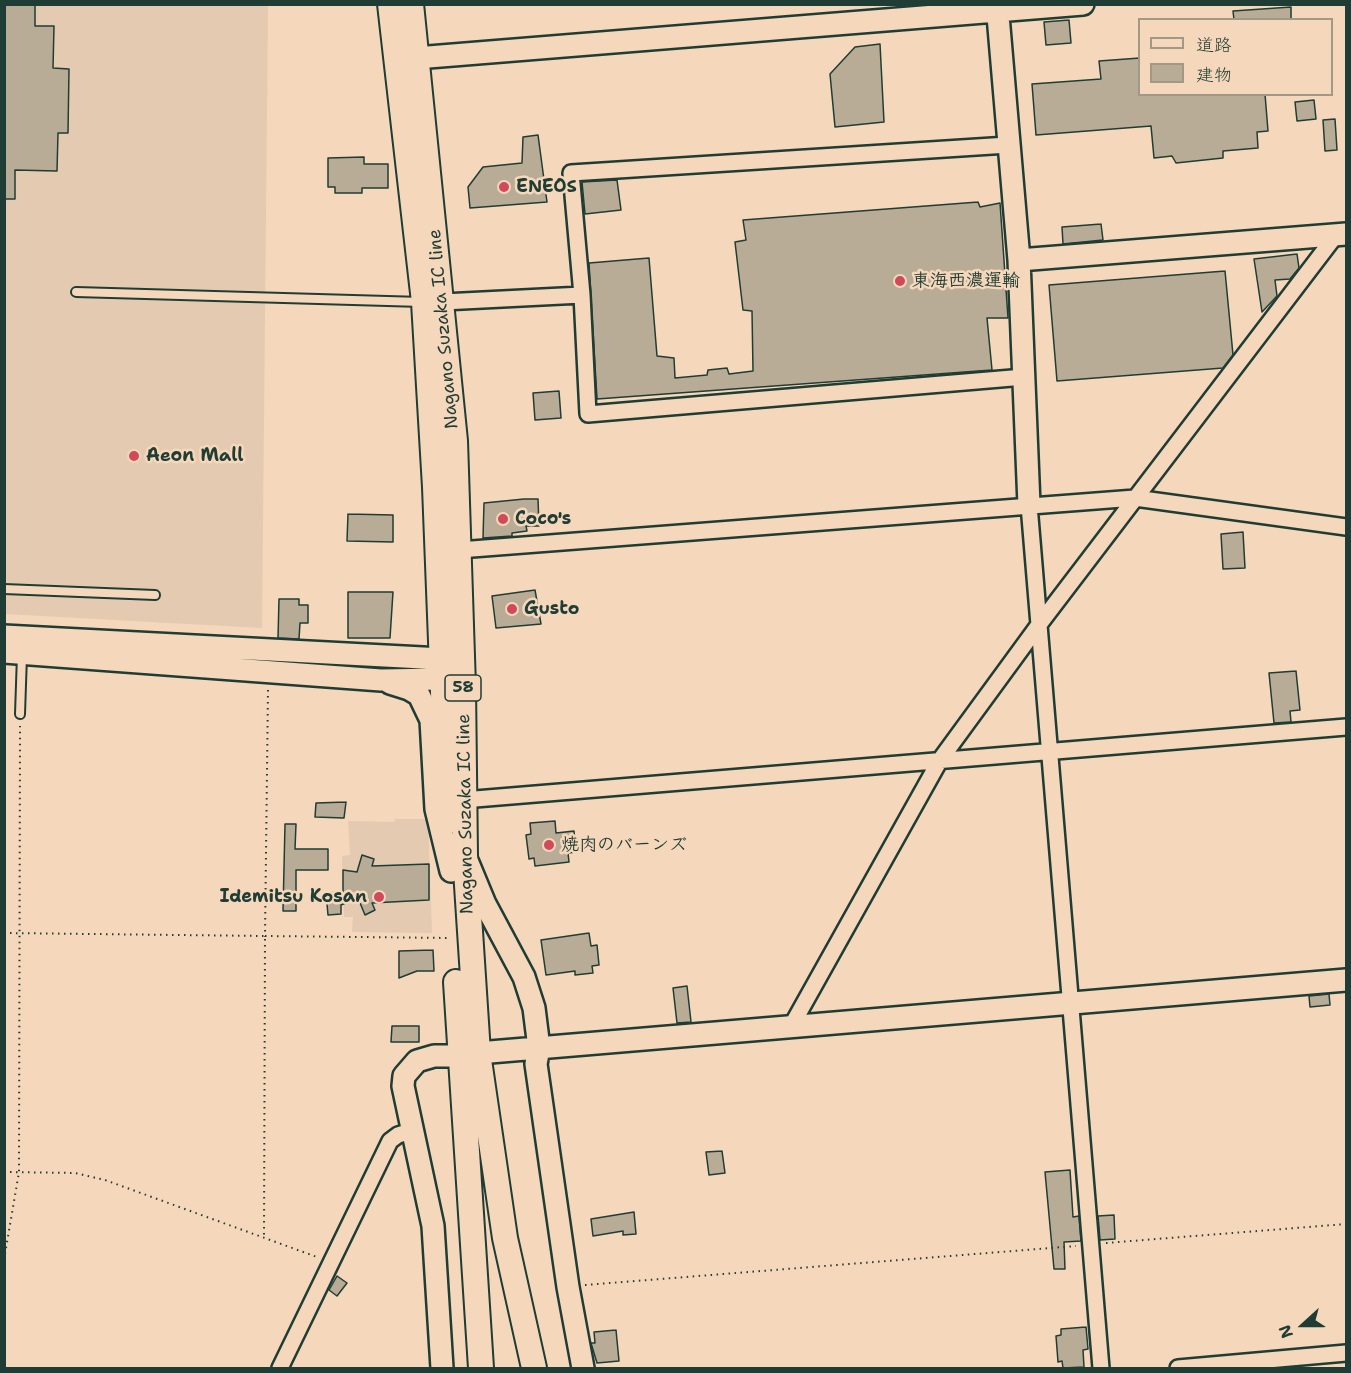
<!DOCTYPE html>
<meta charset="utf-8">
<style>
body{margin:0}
#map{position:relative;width:1351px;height:1373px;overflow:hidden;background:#f5d7bb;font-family:"Shantell Sans","Klee One",sans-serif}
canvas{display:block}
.frame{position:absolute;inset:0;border:6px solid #1f3d34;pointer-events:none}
.legend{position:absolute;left:1138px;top:18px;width:195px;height:78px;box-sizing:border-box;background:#f5d7bb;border:2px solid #9f9985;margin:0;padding:8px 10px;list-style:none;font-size:18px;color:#1f3d34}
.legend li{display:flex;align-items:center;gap:12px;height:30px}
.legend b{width:30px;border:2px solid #9f9985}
.north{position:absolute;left:1273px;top:1295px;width:60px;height:60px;-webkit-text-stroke:4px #f5d7bb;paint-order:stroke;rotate:249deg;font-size:16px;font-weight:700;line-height:24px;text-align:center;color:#1f3d34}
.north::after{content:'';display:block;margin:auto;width:21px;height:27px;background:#1f3d34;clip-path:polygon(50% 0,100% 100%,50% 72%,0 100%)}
</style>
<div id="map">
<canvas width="1351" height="1373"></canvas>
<div class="frame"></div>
<ul class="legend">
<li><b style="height:8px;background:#f5d7bb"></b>道路</li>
<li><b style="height:16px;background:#b9ac96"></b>建物</li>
</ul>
<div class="north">N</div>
</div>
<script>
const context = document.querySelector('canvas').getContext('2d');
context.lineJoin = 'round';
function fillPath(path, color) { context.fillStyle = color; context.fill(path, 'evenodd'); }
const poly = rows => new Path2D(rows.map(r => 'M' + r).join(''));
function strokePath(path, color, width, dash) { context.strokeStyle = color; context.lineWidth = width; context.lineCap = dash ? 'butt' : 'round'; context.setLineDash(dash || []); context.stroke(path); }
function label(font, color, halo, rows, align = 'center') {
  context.font = font + ' "Shantell Sans","Klee One",sans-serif'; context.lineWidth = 5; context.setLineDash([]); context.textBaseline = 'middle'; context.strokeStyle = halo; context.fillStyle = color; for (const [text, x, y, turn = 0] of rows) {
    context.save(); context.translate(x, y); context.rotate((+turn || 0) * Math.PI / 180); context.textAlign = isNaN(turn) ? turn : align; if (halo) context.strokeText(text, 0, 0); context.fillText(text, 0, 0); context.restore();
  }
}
const built = poly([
 [4,5,268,5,262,628,5,614],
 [395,819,428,819,432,933,352,932,353,917,344,917,342,856,350,855,348,821,394,822]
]);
const building = poly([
 [4,4,35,4,35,26,54,26,53,68,69,69,68,133,58,133,57,171,15,170,15,199,4,199,4,4],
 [1291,7,1291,20,1234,20,1233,11,1291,7],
 [1069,20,1071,43,1046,45,1044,22,1069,20],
 [880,44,884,122,835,127,830,74,855,47,880,44],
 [1140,58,1140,94,1265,94,1268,131,1257,132,1258,148,1223,151,1223,158,1176,163,1172,156,1154,158,1151,126,1036,135,1032,84,1101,79,1099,61,1140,58],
 [1314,100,1316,119,1297,121,1295,102,1314,100],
 [1335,119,1337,150,1325,151,1323,120,1335,119],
 [538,135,547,202,470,208,468,187,483,167,522,163,523,137,538,135],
 [364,157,364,164,388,164,388,188,362,188,362,193,335,193,335,187,328,187,328,158,364,157],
 [617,180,621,210,585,214,582,182,617,180],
 [978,202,980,207,1000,203,1008,318,987,318,992,370,597,399,589,263,649,258,657,356,674,358,675,378,707,375,708,370,727,368,729,374,753,371,752,311,743,310,735,242,746,240,743,220,978,202],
 [1101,224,1103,240,1063,244,1062,227,1101,224],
 [1297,254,1299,268,1290,279,1275,280,1277,296,1262,312,1254,259,1297,254],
 [1225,271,1233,355,1223,368,1057,381,1049,285,1225,271],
 [559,391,561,418,535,420,533,393,559,391],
 [524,499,538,499,539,526,526,526,527,531,512,533,512,536,483,538,484,503,524,499],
 [348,514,393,515,393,542,347,541,348,514],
 [1243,532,1245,568,1223,569,1221,534,1243,532],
 [535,590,541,624,496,628,492,596,535,590],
 [348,592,393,592,390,638,348,638,348,592],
 [279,599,299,599,299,605,308,605,308,623,300,623,299,639,278,638,279,599],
 [1296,671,1300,710,1290,711,1291,722,1274,723,1269,673,1296,671],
 [346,802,344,818,315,817,316,803,346,802],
 [555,821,556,833,574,831,576,852,568,853,569,862,535,866,534,858,529,859,526,835,531,834,530,823,555,821],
 [285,824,296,824,295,849,328,849,328,870,296,870,296,911,283,911,285,824],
 [362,855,374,859,372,866,429,864,429,900,372,903,375,910,365,915,358,898,341,905,341,914,328,915,326,893,343,892,343,870,357,872,362,855],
 [589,933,591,946,597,945,599,965,592,966,593,973,575,975,575,971,546,975,541,940,589,933],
 [433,950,434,971,417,971,399,978,399,951,433,950],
 [687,986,691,1022,677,1023,673,988,687,986],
 [1329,994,1330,1005,1310,1007,1309,996,1329,994],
 [392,1026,419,1026,419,1042,391,1042,392,1026],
 [722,1151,725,1173,709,1175,706,1152,722,1151],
 [1070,1170,1073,1217,1079,1216,1081,1241,1064,1242,1065,1269,1054,1269,1045,1172,1070,1170],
 [634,1212,636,1234,623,1235,623,1231,593,1236,591,1219,634,1212],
 [1114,1215,1115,1239,1100,1240,1098,1216,1114,1215],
 [337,1276,347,1283,337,1296,329,1290,337,1276],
 [1086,1327,1088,1349,1083,1350,1084,1367,1063,1368,1062,1361,1058,1362,1056,1336,1061,1335,1061,1329,1086,1327],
 [616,1330,619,1361,597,1363,591,1343,595,1343,594,1332,616,1330]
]);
const path = poly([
 [268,690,265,936,451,938],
 [4,933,265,936,264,1238],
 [4,1172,75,1173,105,1180,317,1257],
 [1106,1243,1346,1224],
 [4,1260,19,1172,20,726],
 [585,1285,1076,1246]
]);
const lane = poly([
 [76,292,422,302],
 [4,589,155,595],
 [20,714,22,655]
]);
const street = poly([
 [582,295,588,414,1024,377],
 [443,302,582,295,571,173,1008,145],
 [1029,505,1101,1368],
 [459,550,1135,498,1346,527],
 [463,800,1346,727],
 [792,1025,940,760,1038,626,1336,235],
 [280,1368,390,1141,398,1135,411,1131],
 [1178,1368,1346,1353]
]);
const secondary = poly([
 [997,4,1019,260,1029,505],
 [416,58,1083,4],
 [1019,260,1346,234],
 [4,636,442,659,454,667],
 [4,652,381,680,441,679,456,674],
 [390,683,409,689,419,695,431,720,436,809,451,871],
 [468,863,485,904,524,977,534,1008,539,1048,536,1064,568,1287,583,1368],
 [478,1053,1346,980],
 [442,1368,433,1226,403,1086,404,1076,417,1061,434,1056,461,1056]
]);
const primary = poly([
 [390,4,424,302,435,487,448,821],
 [411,4,455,441,463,687,465,855,478,1053,505,1238,534,1368],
 [456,982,481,1368]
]);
const markers = [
 [504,187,6,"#d1495b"],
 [900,281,6,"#d1495b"],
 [134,456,6,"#d1495b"],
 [503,519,6,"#d1495b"],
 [512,609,6,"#d1495b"],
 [549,845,6,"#d1495b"],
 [379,897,6,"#d1495b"]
];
const shields = [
 [463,688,36]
];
const shieldNames = [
 ["58",463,688]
];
const poiNames = [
 ["ENEOS",516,187],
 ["東海西濃運輸",912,281],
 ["Aeon Mall",146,456],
 ["Coco's",515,519],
 ["Gusto",524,609],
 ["焼肉のバーンズ",561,845],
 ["Idemitsu Kosan",367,897,"right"]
];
const streetNames = [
 ["Nagano Suzaka IC line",444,329,-95],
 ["Nagano Suzaka IC line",466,814,-91]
];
fillPath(built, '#e3cab0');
fillPath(building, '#b9ac96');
strokePath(building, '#1f3d34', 1.5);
strokePath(lane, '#1f3d34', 12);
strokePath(street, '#1f3d34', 20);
strokePath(secondary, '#1f3d34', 26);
strokePath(primary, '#1f3d34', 28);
strokePath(path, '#1f3d34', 2, [1.5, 4.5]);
strokePath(lane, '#f5d7bb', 8);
strokePath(street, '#f5d7bb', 15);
strokePath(secondary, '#f5d7bb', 21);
strokePath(primary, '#f5d7bb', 24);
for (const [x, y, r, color] of markers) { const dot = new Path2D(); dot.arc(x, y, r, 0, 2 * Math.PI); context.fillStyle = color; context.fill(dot); strokePath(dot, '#f5d7bb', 2); }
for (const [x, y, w] of shields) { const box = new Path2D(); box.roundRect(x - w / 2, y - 13, w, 26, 4.5); context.fillStyle = '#f5d7bb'; context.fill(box); strokePath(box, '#1f3d34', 1.5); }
label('bold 16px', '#1f3d34', null, shieldNames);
label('bold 18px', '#1f3d34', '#f5d7bb', poiNames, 'left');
label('18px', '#1f3d34', '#f5d7bb', streetNames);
</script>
